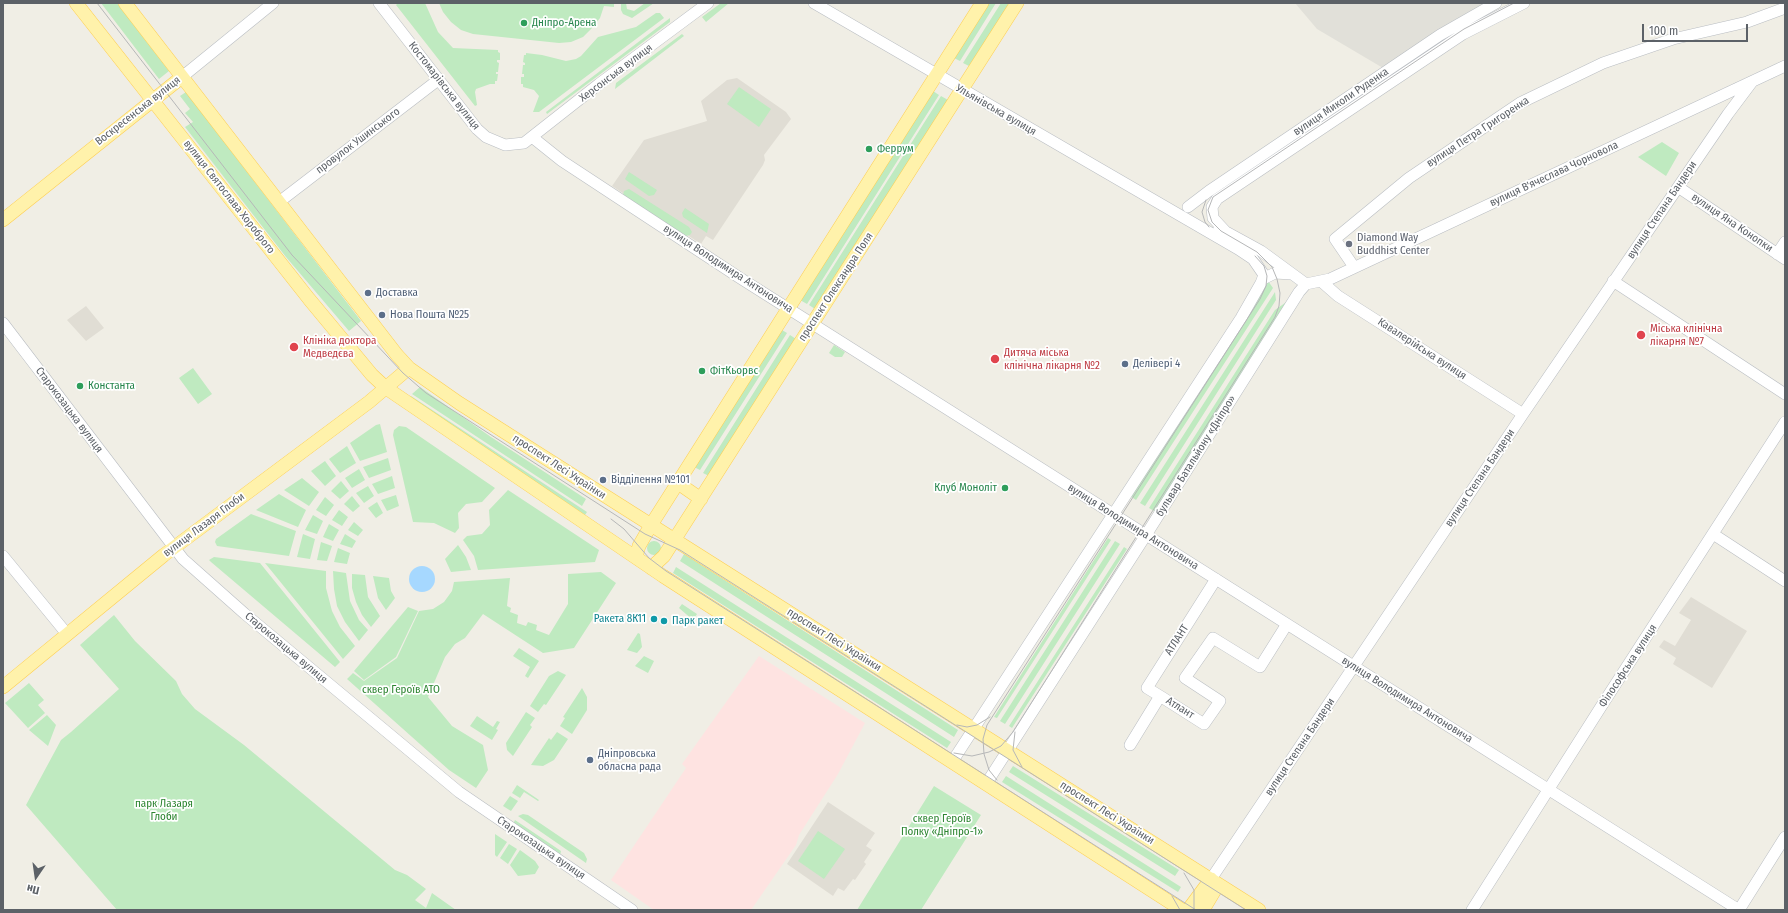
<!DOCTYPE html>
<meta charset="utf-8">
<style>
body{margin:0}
#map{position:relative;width:1788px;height:913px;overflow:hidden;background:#f0eee5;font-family:"Fira Sans Condensed",sans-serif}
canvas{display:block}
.frame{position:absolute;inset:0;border:4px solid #5c6167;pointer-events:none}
.north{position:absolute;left:16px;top:857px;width:40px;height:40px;-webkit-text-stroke:3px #fff;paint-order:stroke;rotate:193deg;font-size:11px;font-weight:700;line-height:16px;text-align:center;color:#5c6167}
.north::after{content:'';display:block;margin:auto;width:14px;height:18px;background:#5c6167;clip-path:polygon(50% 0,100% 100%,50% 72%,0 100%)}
.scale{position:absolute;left:1642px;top:24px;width:106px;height:18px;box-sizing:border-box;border:2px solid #5c6167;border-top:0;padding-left:5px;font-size:12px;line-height:14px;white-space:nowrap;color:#5c6167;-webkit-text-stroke:3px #fff;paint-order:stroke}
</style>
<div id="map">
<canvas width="1788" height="913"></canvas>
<div class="frame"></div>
<div class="north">Пн</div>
<div class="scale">100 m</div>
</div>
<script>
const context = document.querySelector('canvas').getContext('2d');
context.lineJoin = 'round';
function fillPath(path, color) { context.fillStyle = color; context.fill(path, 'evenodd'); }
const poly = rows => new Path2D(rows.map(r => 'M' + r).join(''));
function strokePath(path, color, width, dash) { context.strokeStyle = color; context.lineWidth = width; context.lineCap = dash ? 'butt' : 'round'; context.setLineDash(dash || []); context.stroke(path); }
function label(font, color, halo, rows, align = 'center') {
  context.font = font + ' "Fira Sans Condensed",sans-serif'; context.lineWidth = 3.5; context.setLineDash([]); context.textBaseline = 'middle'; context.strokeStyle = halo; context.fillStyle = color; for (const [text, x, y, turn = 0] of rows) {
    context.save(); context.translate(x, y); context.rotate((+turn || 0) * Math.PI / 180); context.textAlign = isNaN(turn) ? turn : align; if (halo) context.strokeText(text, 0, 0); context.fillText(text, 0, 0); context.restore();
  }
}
const industrial = poly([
 [1295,3,1488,3,1383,68,1317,29]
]);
const education = poly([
 [737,78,786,112,791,119,764,155,765,160,763,165,713,240,706,236,701,244,612,186,644,140,707,121,701,101,727,80],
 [86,306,104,328,86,341,67,320],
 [1691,597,1747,631,1712,688,1673,664,1676,658,1659,647,1664,640,1675,646,1691,620,1679,613],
 [828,802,875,833,866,846,872,850,864,862,866,864,855,880,853,879,844,891,838,888,833,896,787,864]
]);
const medical = poly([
 [759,656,865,723,838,774,799,835,796,845,751,910,654,910,611,880,686,768,682,764]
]);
const green = poly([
 [101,3,117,3,169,71,159,79],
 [398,3,425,3,438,32,453,48,498,50,498,52,500,53,500,60,497,60,497,62,499,63,498,72,496,72,496,74,498,74,497,81,495,81,495,84,490,84,476,89,475,92,477,105,475,106,396,5],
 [439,3,614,3,614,7,604,6,600,18,592,28,583,37,571,42,559,43,473,34,461,30,451,22,443,12],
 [621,3,626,3,627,9,634,11,645,3,654,3,632,18,623,14,621,10],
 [721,3,729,3,706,22,702,17],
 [989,3,996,3,960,61,954,58],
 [1001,3,1010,3,969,66,963,63],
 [656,13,660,13,664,18,539,112,533,112,539,96,534,90,523,87,523,84,521,84,521,77,524,77,524,74,522,74,523,65,525,65,525,63,523,62,524,55,526,55,526,53,542,55,566,61,576,59,581,56,598,37,636,27],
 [670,18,670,22,547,114,546,112],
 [682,34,684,36,615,89,616,83],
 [739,87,771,109,759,127,727,104],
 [933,91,939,95,807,304,800,300],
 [186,92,361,321,349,331,286,257,185,127,193,122,185,113,190,109,180,96],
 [941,96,948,100,815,309,809,305],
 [1662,142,1679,153,1666,176,1638,157],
 [629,172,657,190,654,195,649,196,626,180,625,179],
 [629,189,689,227,692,232,690,235,686,236,623,195,624,191],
 [685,208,709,224,707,233,683,217,682,213],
 [1268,281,1273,288,1136,500,1130,496],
 [1275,292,1276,300,1145,506,1140,503],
 [1292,298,1156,512,1149,508,1275,310],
 [782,330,787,333,700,470,694,467],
 [790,335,796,339,709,476,703,473],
 [834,345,845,352,842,357,835,357,829,353],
 [193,368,212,394,198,404,179,378],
 [420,387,491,437,586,499,582,506,412,394],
 [411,396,587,512,585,515,409,398],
 [380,424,387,452,360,461,350,443,376,425],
 [399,426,406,427,495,488,482,502,466,504,458,513,459,528,455,533,434,523,413,522,393,435,394,430],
 [347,446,356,463,340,473,329,459],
 [388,458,391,470,369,478,363,467],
 [325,461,336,476,325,486,311,471],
 [359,469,365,480,352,488,345,478],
 [392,476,395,488,378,494,372,484],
 [302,478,319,492,309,506,284,490],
 [341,481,349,491,340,499,331,491],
 [368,486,374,496,364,503,356,493],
 [508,490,599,550,595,562,478,570,474,556,463,540,467,536,482,534,490,525,489,510],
 [279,494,306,510,298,527,256,510],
 [396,495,399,506,387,511,381,500],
 [352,496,360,506,353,512,344,504],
 [325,497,334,505,326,516,316,510],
 [377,502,383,513,376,518,368,508],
 [339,510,348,517,342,526,332,520],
 [251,514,296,531,289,556,217,546,215,542,216,539],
 [313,515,323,521,317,534,305,530],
 [354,522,363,530,358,536,348,530],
 [329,524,339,530,333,541,323,537],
 [303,534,315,539,310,559,297,557],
 [345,534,356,541,352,548,340,544],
 [1108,538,1111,540,997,718,994,717],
 [1115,541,1120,544,1005,724,1000,721],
 '647 548a7 7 0 1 1 14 0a7 7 0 1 1-14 0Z',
 [321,542,332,546,327,561,317,560],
 [458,545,466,557,471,570,451,572,445,559],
 [1124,547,1127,549,1012,728,1009,726],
 [338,548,350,553,347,564,334,562],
 [684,554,958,730,954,737,680,561],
 [214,557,260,563,340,662,335,667,211,562,209,560],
 [265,563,326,571,326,588,332,611,340,627,355,646,343,659],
 [676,567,951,742,947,748,673,573],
 [333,571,346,573,350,601,359,620,368,630,359,641,345,622,337,606,334,589],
 [601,572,616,583,574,648,543,653,483,614,465,638,455,644,445,657,428,697,452,726,483,745,488,770,476,788,449,770,347,679,353,673,364,681,397,658,419,611,433,609,444,602,452,591,454,582,510,578,507,606,511,608,510,612,518,615,517,623,526,626,528,622,537,625,536,630,549,635,568,604,568,574],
 [352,574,365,575,368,597,380,616,371,627,362,615,356,602,352,588],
 [373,576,389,578,391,591,395,598,386,610,378,598],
 [682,604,697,614,693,620,679,608],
 [408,607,418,611,396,657,364,680,354,671],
 [114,615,135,641,176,681,182,694,195,709,244,745,395,870,407,875,426,889,415,900,426,908,432,893,456,910,117,910,26,805,61,740,71,732,119,689,80,645],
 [638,633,640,634,642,647,637,653,627,650],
 [519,648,539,661,528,678,525,676,530,667,513,656],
 [644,656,654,661,648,673,635,666],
 [558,671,566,675,546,705,544,704,538,712,530,706,549,676],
 [29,683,44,700,38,705,45,713,28,728,5,703],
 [582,688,587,697,587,710,572,734,560,726,565,718,563,717],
 [526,712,535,718,530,725,532,727,513,756,507,750,506,743],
 [47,715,56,725,48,746,29,730],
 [477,716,493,727,497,721,500,722,496,729,498,730,492,740,470,726],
 [557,732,568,739,554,760,543,766,531,765,549,738,551,740],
 [1013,766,1179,870,1175,876,1009,772],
 [1006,776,1181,887,1178,892,1002,782],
 [517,785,539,800,538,801,524,792,520,798,512,793],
 [934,786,981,815,921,910,857,910],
 [510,796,518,801,511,811,503,806],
 [523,814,528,815,584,853,587,859,586,863,518,816],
 [515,820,561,851,560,856,513,824],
 [818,831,845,849,824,879,798,861],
 [495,834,507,842,497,857,495,855],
 [509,844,517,849,508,864,500,858],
 [520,850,535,861,539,867,535,874,518,876,510,865]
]);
const water = poly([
 '409 579a13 13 0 1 1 26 0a13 13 0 1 1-26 0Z'
]);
const minor = poly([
 [379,3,477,129,486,137,505,145,524,143,599,84,708,3],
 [814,3,1238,249,1253,259,1264,275,1261,283,1241,318,952,762],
 [182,77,273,3],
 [532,137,562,161,740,278,1739,910],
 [1678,187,1785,259],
 [279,202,438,80],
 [1188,207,1209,191,1440,35,1496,3],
 [1219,228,1261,251,1306,284],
 [1225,231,1213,218,1212,207,1217,199,1463,34,1524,3],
 [1777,254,1785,242],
 [1354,267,1335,239,1409,178,1520,103,1603,63,1673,39,1747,22,1785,8],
 [1263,279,1275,273,1292,274],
 [1613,281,1785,394],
 [1322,282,1338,296,1523,414],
 [3,323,183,559,245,614,459,792,632,910],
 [1713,534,1785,581],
 [3,556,67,634],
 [1160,696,1147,688,1216,579],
 [1157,701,1130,745,1160,696,1204,724,1220,701,1185,678,1213,638,1260,667,1287,624],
 [986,784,1146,535,1299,292,1306,284,1330,279,1785,66],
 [1211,879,1523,414,1728,114,1752,82],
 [1472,910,1604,702,1785,422],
 [1739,910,1785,837]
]);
const major = poly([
 [76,3,309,299,372,375,386,388,663,576,1182,910],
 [125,3,397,355,409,368,459,403,539,454,1259,910],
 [3,220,182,77],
 [678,483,701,499],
 [636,557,639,546,651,525,982,3],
 [651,568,664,556,671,545,1017,3],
 [3,687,164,555,369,402,409,368],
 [1188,910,1211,879],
 [1203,910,1215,890,1214,883,1211,879]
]);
const tram = poly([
 [97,3,292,255,403,373,426,393,645,534,680,550,1246,910],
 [1206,200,1202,212,1205,222,1209,227],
 [611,519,624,529,649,558,666,571,1196,910],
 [957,725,967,727,977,725,990,717],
 [1015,732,1013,750,1022,767],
 [954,753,972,756,989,752,1001,746,1013,732,1275,317,1279,306,1280,293,1277,279,1272,267,1257,252,1221,231,1212,222,1208,210,1213,197,1464,29,1514,3],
 [997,780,989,770,984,754,983,739,987,725,1260,299,1266,286,1267,276,1264,266,1255,256],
 [1184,873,1194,890,1194,910],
 [1172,896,1180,910]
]);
const markers = [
 [524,23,4,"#2e9e5b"],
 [869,149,4,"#2e9e5b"],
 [1349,244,4,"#6b7280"],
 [368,293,4,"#5c6f8a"],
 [382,315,4,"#5c6f8a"],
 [1641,335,5,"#e0444e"],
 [294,347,5,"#e0444e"],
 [995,359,5,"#e0444e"],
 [1125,364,4,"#5c6f8a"],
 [702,371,4,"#2e9e5b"],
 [80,386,4,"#2e9e5b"],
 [603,480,4,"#5c6f8a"],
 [1005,488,4,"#2e9e5b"],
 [654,619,4,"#0f9aa8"],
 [664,621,4,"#0f9aa8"],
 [590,760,4,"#5c6f8a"]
];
const leisureNames = [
 ["Дніпро-Арена",532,23],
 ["Феррум",877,149],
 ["ФiтКьорвс",710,371],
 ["Константа",88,386],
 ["Клуб Моноліт",997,488,"right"]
];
const streetNames = [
 ["Херсонська вулиця",616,73,-37],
 ["Костомарівська вулиця",444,86,52],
 ["вулиця Миколи Руденка",1341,102,-34],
 ["Ульянівська вулиця",996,110,30],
 ["Воскресенська вулиця",138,111,-38],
 ["вулиця Петра Григоренка",1478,132,-33],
 ["провулок Ушинського",358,141,-37],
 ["вулиця В'ячеслава Чорновола",1554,174,-25],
 ["вулиця Святослава Хороброго",229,197,52],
 ["вулиця Степана Бандери",1662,210,-56],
 ["вулиця Яна Конопки",1732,223,34],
 ["вулиця Володимира Антоновича",728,269,33],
 ["проспект Олександра Поля",836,287,-57],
 ["Кавалерійська вулиця",1422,349,33],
 ["Старокозацька вулиця",69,410,53],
 ["бульвар Батальйону «Дніпро»",1196,456,-58],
 ["проспект Лесі Українки",559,467,33],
 ["вулиця Степана Бандери",1480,478,-56],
 ["вулиця Лазаря Глоби",204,525,-37],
 ["вулиця Володимира Антоновича",1133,527,32],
 ["проспект Лесі Українки",834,640,32],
 ["АТЛАНТ",1177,640,-57],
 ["Старокозацька вулиця",286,648,40],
 ["Філософська вулиця",1628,666,-57],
 ["вулиця Володимира Антоновича",1407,700,32],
 ["Атлант",1180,708,32],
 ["вулиця Степана Бандери",1300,747,-56],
 ["проспект Лесі Українки",1107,813,32],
 ["Старокозацька вулиця",541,848,34]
];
const worshipNames = [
 ["Diamond Way",1357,238],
 ["Buddhist Center",1357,251]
];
const serviceNames = [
 ["Доставка",376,293],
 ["Нова Пошта №25",390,315],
 ["Делівері 4",1133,364],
 ["Відділення №101",611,480],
 ["Дніпровська",598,754],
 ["обласна рада",598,767]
];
const healthNames = [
 ["Міська клінічна",1650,329],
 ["лікарня №7",1650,342],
 ["Клініка доктора",303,341],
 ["Медведєва",303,354],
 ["Дитяча міська",1004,353],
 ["клінічна лікарня №2",1004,366]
];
const cultureNames = [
 ["Ракета 8К11",646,619],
 ["Парк ракет",672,621,"left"]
];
const parkNames = [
 ["сквер Героїв АТО",401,690],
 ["парк Лазаря",164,804],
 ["Глоби",164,817],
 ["сквер Героїв",942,819],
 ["Полку «Дніпро-1»",942,832]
];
fillPath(industrial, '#e1e0d9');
fillPath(education, '#e0ddd4');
fillPath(medical, '#fee3e1');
fillPath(green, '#bfeac0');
fillPath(water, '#a6d8ff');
strokePath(minor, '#b9bdc2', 12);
strokePath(major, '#fece50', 14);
strokePath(minor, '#fff', 11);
strokePath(major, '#fff2ab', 13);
strokePath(tram, '#b6b7b8', 1);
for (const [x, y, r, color] of markers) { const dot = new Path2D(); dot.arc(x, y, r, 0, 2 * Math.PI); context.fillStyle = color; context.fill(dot); strokePath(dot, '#fff', 1.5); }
label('11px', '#27864d', '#fff', leisureNames, 'left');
label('11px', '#5c6167', '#fff', streetNames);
label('11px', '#5b616d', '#fff', worshipNames, 'left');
label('11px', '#4e5e75', '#fff', serviceNames, 'left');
label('11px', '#be3a42', '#fff', healthNames, 'left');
label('11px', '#0d838f', '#fff', cultureNames, 'right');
label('11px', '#2d8531', '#fff', parkNames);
</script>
